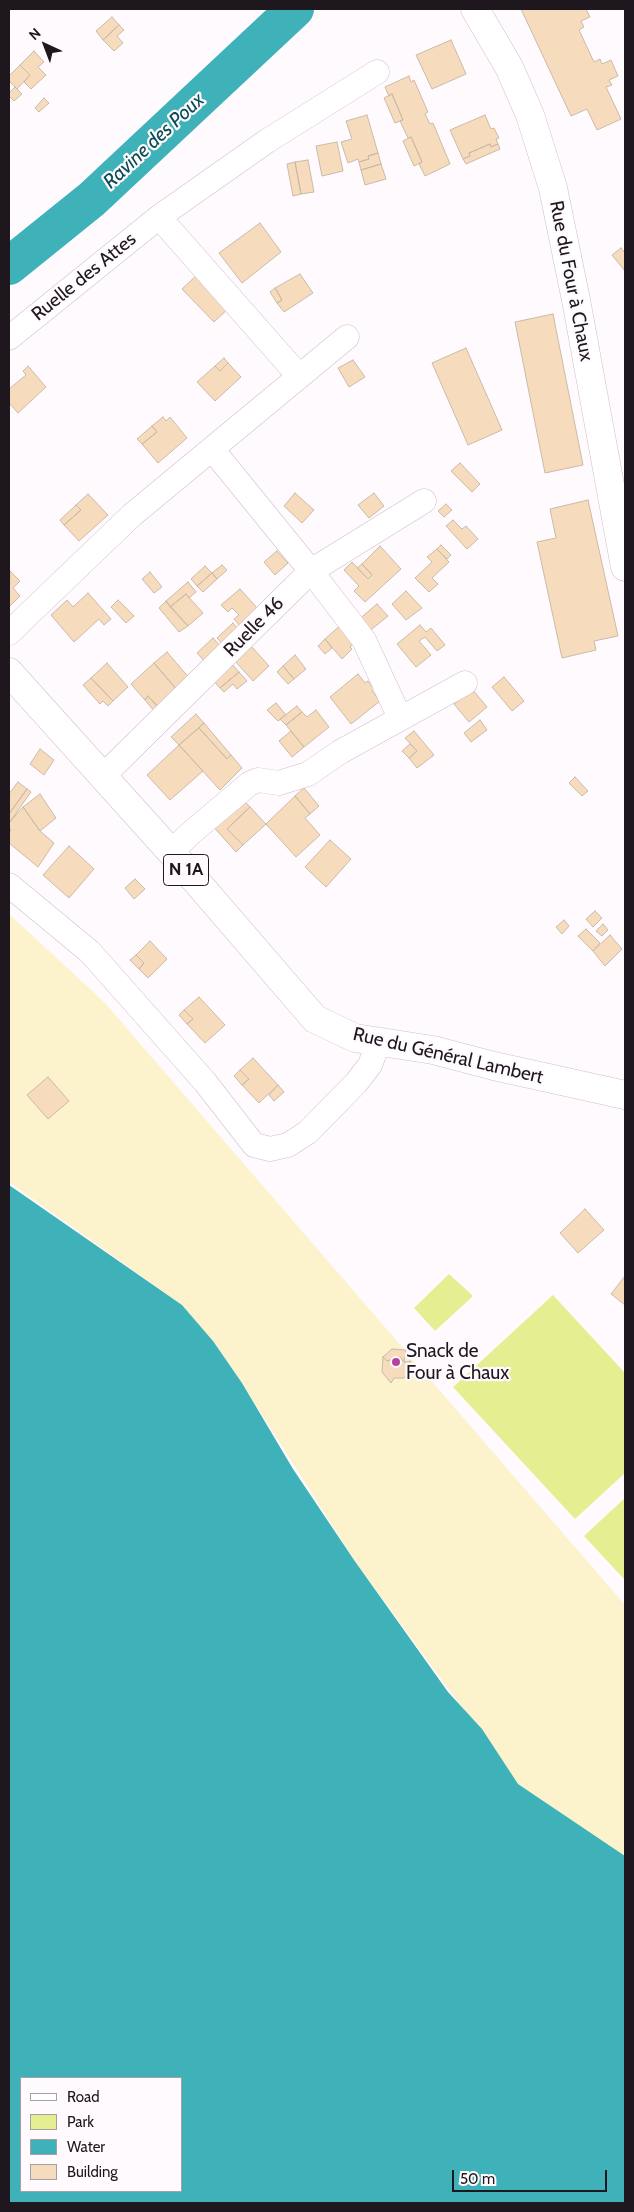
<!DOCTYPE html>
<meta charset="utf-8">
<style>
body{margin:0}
#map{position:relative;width:634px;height:2212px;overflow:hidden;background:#fefafe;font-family:Cabin,sans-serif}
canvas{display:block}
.frame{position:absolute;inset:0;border:10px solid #1e181e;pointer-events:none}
.legend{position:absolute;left:20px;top:2077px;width:162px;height:115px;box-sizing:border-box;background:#fefafe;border:1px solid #a4a0a4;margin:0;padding:6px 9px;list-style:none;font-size:15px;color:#1e181e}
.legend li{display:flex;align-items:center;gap:10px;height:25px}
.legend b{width:25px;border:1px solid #a4a0a4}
.north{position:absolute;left:20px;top:20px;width:50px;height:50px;-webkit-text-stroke:4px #fefafe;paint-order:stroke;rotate:317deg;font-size:14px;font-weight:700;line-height:20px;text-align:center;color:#1e181e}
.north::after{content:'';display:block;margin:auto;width:18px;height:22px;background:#1e181e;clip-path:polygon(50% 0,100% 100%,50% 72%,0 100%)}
.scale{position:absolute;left:452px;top:2170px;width:155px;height:22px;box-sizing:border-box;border:2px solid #1e181e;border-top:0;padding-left:6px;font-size:15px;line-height:18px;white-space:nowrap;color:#1e181e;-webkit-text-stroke:4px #fefafe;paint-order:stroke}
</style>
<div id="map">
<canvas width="634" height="2212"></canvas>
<div class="frame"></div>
<ul class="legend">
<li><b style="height:6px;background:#fff"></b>Road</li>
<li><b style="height:14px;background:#e3ef91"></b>Park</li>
<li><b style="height:14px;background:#3fb2b9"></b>Water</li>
<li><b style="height:14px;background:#f7dbbd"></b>Building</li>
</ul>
<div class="north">N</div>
<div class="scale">50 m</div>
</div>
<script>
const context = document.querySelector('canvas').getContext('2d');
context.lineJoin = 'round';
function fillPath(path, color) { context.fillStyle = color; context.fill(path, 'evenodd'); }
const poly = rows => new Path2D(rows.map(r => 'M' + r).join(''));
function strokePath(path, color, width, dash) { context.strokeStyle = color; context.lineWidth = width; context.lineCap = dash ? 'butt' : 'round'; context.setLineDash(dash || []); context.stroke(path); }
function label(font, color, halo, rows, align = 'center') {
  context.font = font + ' Cabin,sans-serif'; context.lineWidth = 4.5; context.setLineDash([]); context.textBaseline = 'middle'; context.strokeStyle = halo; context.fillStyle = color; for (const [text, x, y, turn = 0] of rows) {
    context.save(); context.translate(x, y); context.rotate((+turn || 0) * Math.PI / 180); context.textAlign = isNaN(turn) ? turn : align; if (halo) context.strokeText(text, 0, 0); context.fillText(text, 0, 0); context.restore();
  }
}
const green = poly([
 [449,1274,473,1296,435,1331,414,1308],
 [553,1295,625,1373,625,1473,575,1519,453,1387],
 [625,1498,625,1580,584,1536]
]);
const sand = poly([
 [9,914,104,1002,625,1605,625,1856,518,1784,354,1560,242,1383,213,1341,182,1305,9,1182]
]);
const water = poly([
 [9,1185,182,1305,213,1341,242,1383,293,1469,354,1560,448,1692,482,1729,518,1784,625,1856,625,2203,9,2203],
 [21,2078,181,2078,181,2191,21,2191]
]);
const river = poly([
 [9,266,92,199,295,9]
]);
const building = poly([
 [521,9,586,9,590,17,581,21,584,27,579,30,594,62,600,59,602,64,611,60,618,76,609,80,612,85,606,87,621,119,597,130,587,109,571,116,521,9],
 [112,17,119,25,103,40,96,31,112,17],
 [119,25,124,30,117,36,123,43,114,51,103,40,119,25],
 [451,40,466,74,432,89,416,55,451,40],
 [34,51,44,62,38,67,46,75,31,89,24,82,30,75,20,65,34,51],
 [20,65,30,75,17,89,9,81,9,76,20,65],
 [409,76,411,82,414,80,428,112,425,114,430,124,433,123,450,164,425,176,419,164,422,162,411,137,408,138,400,121,403,120,392,94,389,96,385,87,409,76],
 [15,87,22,94,14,101,9,96,9,93,15,87],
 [392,94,403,120,395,123,384,98,392,94],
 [44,98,49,103,39,112,35,108,44,98],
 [367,115,378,153,368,156,369,159,359,162,358,159,348,163,341,142,352,139,346,121,367,115],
 [485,115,491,129,494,128,499,138,496,139,498,144,491,147,490,144,469,153,470,156,463,159,450,130,485,115],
 [411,137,422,162,414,166,403,141,411,137],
 [337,142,343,171,322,176,316,146,337,142],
 [490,144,491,147,498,144,500,149,466,164,463,159,470,156,469,153,490,144],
 [378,153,381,164,361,170,359,162,369,159,368,156,378,153],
 [308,160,314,192,301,194,295,162,308,160],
 [295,162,301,194,293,196,287,164,295,162],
 [381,164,386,179,365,185,361,170,381,164],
 [260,223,281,252,242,283,219,253,260,223],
 [621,248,625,253,625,271,612,255,621,248],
 [199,273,230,307,214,322,182,289,199,273],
 [300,274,313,293,284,312,277,303,282,300,275,288,300,274],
 [275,288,282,300,277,303,270,292,275,288],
 [553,314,583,465,545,473,515,322,553,314],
 [466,348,502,430,468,445,432,363,466,348],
 [224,358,228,363,220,371,215,366,224,358],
 [353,360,365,377,349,387,338,368,353,360],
 [228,363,241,377,215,401,197,382,215,366,220,371,228,363],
 [28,366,46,387,18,413,9,403,9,389,26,375,23,371,28,366],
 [163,417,166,421,170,417,187,438,158,463,142,444,157,432,152,426,163,417],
 [152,426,157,432,142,444,137,439,152,426],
 [460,463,480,484,472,492,451,471,460,463],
 [295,493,314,510,302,523,284,506,295,493],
 [374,493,384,506,369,518,358,505,374,493],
 [88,494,108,515,79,541,64,525,81,510,76,505,88,494],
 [588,500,618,636,594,641,596,650,562,658,537,542,556,538,550,509,588,500],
 [446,504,452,510,444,517,438,511,446,504],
 [76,505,81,510,64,525,60,520,76,505],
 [453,520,462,529,466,526,478,539,467,549,446,526,453,520],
 [441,545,451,555,447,559,437,549,441,545],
 [380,546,401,569,365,602,354,591,359,586,344,570,352,562,368,579,372,575,362,564,380,546],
 [437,549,449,562,432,578,438,584,429,592,415,578,432,562,427,557,437,549],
 [277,551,288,563,275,575,264,562,277,551],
 [362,564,372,575,368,579,357,568,362,564],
 [222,565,227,570,217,579,212,573,222,565],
 [205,566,212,573,197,586,191,579,205,566],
 [10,571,20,581,13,588,20,596,9,607,10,571],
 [150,572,162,587,154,593,142,579,150,572],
 [212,573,217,579,203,592,197,586,212,573],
 [188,582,196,592,189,598,186,594,170,607,166,601,188,582],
 [240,589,259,610,241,627,234,619,239,615,232,608,228,612,221,605,240,589],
 [406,591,422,608,406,620,392,604,406,591],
 [88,593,111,619,104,625,99,619,74,642,51,615,67,600,73,607,88,593],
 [186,594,203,613,188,626,170,607,186,594],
 [118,600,134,616,126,623,111,607,118,600],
 [166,601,188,626,179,632,159,608,166,601],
 [377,604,388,616,367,633,357,621,377,604],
 [233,623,242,634,226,648,217,638,233,623],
 [343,623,358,639,350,647,352,649,342,659,325,639,343,623],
 [420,625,426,632,431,628,445,645,437,651,425,637,419,641,431,655,416,667,397,644,420,625],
 [213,638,222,648,206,663,197,653,213,638],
 [325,639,332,648,325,654,318,646,325,639],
 [251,646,269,666,253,681,235,661,251,646],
 [167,652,191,680,178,691,154,663,167,652],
 [295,655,306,669,294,679,283,666,295,655],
 [107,663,128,687,113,701,91,678,107,663],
 [154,663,178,691,159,708,148,696,145,700,131,684,154,663],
 [231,663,239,672,220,688,212,679,231,663],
 [283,666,294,679,288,684,277,672,283,666],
 [239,672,247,681,237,689,233,684,224,692,220,688,239,672],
 [358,674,365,683,368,681,374,689,372,691,380,701,351,724,330,697,358,674],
 [504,677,524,701,512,711,492,687,504,677],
 [91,678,113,701,108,706,103,701,100,704,83,685,91,678],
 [472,689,487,707,469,722,454,704,472,689],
 [148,696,159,708,155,712,145,700,148,696],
 [276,703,286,715,278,721,267,710,276,703],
 [297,706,302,712,286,725,280,719,297,706],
 [316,710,329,727,304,747,286,725,302,712,307,717,316,710],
 [196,714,204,723,179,745,171,737,196,714],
 [480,720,487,730,471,742,464,733,480,720],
 [204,723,231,755,227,759,199,728,204,723],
 [199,728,227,759,231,755,242,768,220,790,179,745,199,728],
 [291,731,304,747,292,757,279,741,291,731],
 [414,731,434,755,417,768,409,758,417,751,405,738,414,731],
 [410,744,417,751,409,758,402,751,410,744],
 [179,745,203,771,170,800,147,775,179,745],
 [40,749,54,760,44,775,30,764,40,749],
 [575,777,588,791,582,796,569,783,575,777],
 [18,782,27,789,9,814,9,794,18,782],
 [304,788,319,806,310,814,295,796,304,788],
 [27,789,31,792,9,823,9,814,27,789],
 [40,794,56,818,40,831,23,807,40,794],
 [295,796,310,814,305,818,320,835,296,857,266,824,295,796],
 [240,797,250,807,227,829,243,845,236,852,211,824,240,797],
 [23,807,40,831,54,843,38,867,9,843,9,833,11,830,9,828,9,823,23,807],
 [250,807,266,824,243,845,227,829,250,807],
 [330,840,351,859,326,887,305,867,330,840],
 [69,846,94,869,69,898,43,875,69,846],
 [135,879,145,889,134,899,125,888,135,879],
 [595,911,602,918,593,927,586,919,595,911],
 [564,920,569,926,562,934,556,927,564,920],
 [603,924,608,930,602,936,596,931,603,924],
 [586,929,600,943,593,951,578,936,586,929],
 [610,935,622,949,605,966,593,951,610,935],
 [150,941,167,959,148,978,139,969,144,963,136,955,150,941],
 [136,955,144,963,139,969,130,960,136,955],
 [199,997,225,1025,205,1043,187,1024,193,1019,184,1010,199,997],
 [184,1010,193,1019,187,1024,179,1015,184,1010],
 [253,1058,278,1085,259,1103,242,1085,249,1079,240,1070,253,1058],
 [240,1070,249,1079,242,1085,234,1076,240,1070],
 [48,1077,69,1101,48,1119,27,1095,48,1077],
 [278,1085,284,1092,274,1101,269,1095,278,1085],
 [585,1209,604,1230,578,1253,560,1233,585,1209],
 [625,1276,625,1305,611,1294,625,1276],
 [392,1349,406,1350,404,1362,400,1357,387,1361,383,1357,392,1349],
 [383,1357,387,1361,400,1357,404,1362,411,1361,410,1373,404,1378,394,1378,391,1383,382,1372,383,1357]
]);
const street = poly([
 [159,217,299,376],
 [9,338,159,217,267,141,377,72],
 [212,449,311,571,364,640,400,718],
 [9,633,132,515,347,337],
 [103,776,311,571,424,501],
 [171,852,192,832,249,784,258,780,279,783,308,774,340,752,465,683],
 [9,885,90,952,205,1082,254,1145,270,1149,288,1145,308,1132,356,1083,370,1065,379,1041]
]);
const secondary = poly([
 [475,9,509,67,530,115,553,188,576,300,625,567]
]);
const primary = poly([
 [9,672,171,852,315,1019,355,1038,433,1050,494,1066,625,1095]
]);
const markers = [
 [396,1362,5,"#b4429e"]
];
const shields = [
 [186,870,45]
];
const shieldNames = [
 ["N 1A",186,870]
];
const streetNames = [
 ["Ruelle des Attes",84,277,-39],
 ["Rue du Four à Chaux",571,281,79],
 ["Ruelle 46",254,627,-45],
 ["Rue du Général Lambert",448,1056,13]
];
const poiNames = [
 ["Snack de",406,1351],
 ["Four à Chaux",406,1373]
];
const waterNames = [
 ["Ravine des Poux",154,141,-43]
];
fillPath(green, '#e3ef91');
fillPath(sand, '#fcf2cc');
fillPath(water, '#3fb2b9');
strokePath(river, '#3fb2b9', 38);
fillPath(building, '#f7dbbd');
strokePath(building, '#cabaa8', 1);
strokePath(street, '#d0becf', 25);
strokePath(secondary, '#d0becf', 29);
strokePath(primary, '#d0becf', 29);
strokePath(street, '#fff', 24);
strokePath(secondary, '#fff', 28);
strokePath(primary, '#fff', 28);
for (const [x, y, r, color] of markers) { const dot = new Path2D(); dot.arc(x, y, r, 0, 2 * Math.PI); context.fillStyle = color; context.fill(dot); strokePath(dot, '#fefafe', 2); }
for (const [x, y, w] of shields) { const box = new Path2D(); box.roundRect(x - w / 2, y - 15.5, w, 31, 4); context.fillStyle = '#fefafe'; context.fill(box); strokePath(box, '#1e181e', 1); }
label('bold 18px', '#1e181e', null, shieldNames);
label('19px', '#1e181e', '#fefafe', streetNames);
label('19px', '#1e181e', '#fefafe', poiNames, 'left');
label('italic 20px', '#064c50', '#fefafe', waterNames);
</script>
